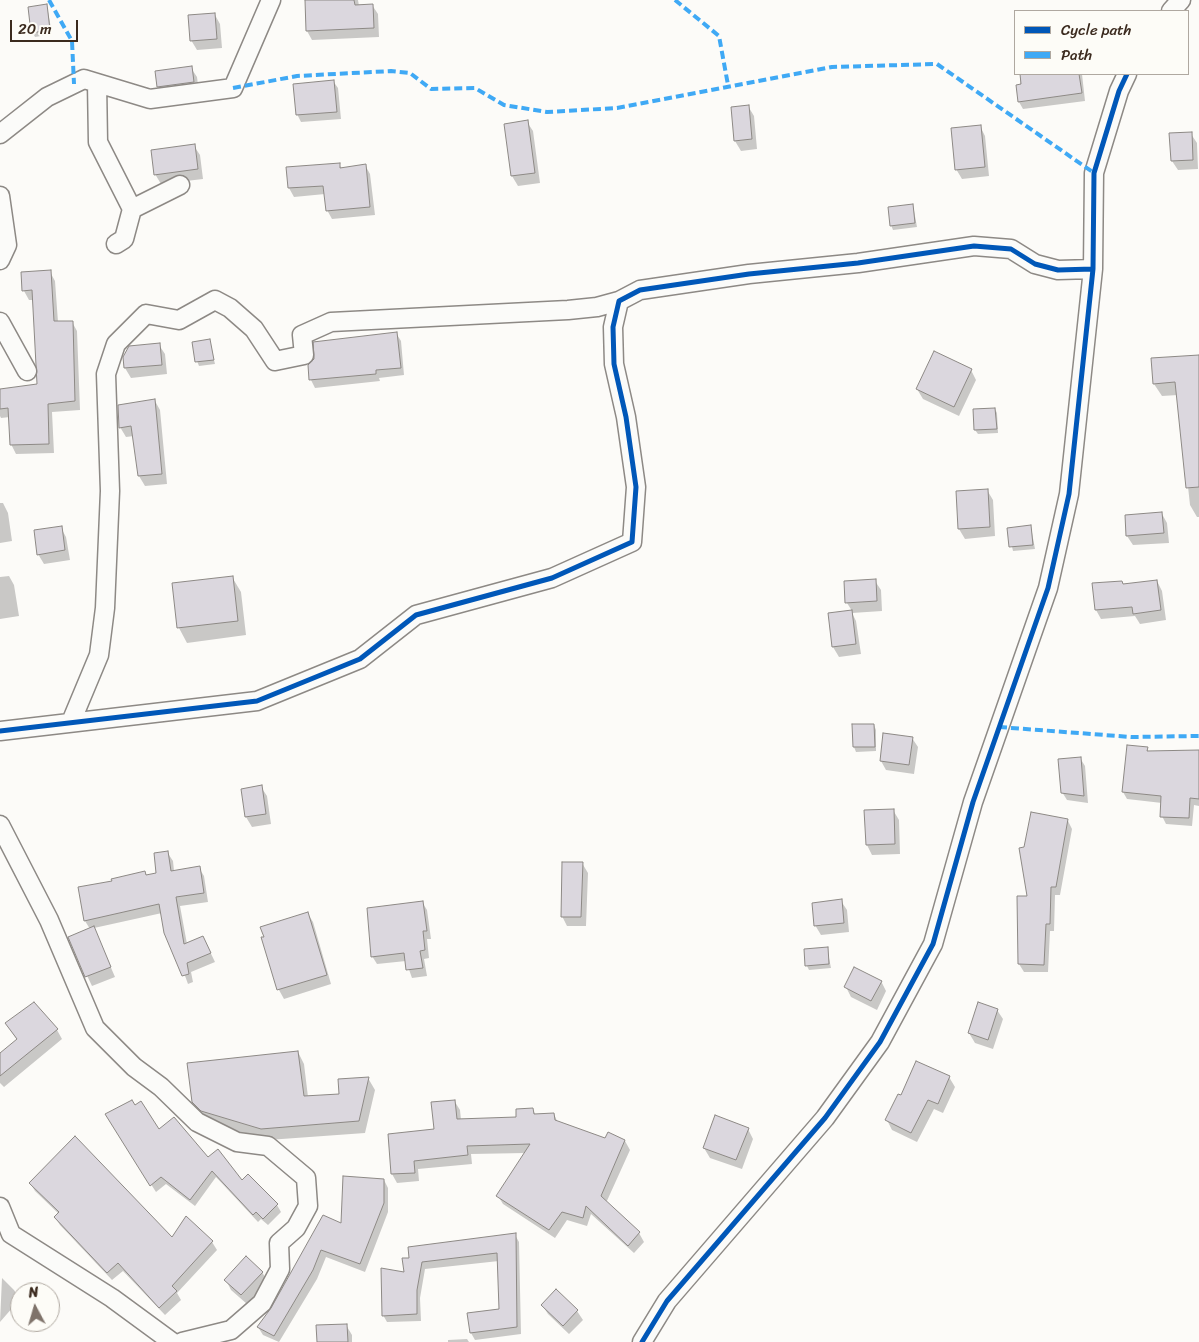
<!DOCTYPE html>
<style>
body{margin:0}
#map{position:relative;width:1199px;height:1342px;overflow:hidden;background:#fcfbf8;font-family:Sriracha,sans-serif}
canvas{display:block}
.legend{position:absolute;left:1014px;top:10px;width:175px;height:65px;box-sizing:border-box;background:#fdfcf7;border:1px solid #afa8a0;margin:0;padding:6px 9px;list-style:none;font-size:15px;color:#3b2a1e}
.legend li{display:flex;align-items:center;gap:10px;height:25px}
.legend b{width:25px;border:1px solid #afa8a0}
.north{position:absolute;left:10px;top:1282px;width:50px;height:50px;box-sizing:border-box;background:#fdfcf7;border:1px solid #afa8a0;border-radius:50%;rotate:354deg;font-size:14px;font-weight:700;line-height:20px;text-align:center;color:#3b2a1e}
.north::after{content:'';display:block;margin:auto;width:18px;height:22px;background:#7f736a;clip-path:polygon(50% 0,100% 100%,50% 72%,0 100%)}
.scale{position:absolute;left:10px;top:20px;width:68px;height:22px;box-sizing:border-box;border:2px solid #3b2a1e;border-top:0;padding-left:6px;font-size:15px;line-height:18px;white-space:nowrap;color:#3b2a1e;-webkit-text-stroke:4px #fdfcf7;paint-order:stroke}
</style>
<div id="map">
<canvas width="1199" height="1342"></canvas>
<ul class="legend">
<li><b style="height:6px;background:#0057b8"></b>Cycle path</li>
<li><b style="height:6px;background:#3fa9f5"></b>Path</li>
</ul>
<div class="north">N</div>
<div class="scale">20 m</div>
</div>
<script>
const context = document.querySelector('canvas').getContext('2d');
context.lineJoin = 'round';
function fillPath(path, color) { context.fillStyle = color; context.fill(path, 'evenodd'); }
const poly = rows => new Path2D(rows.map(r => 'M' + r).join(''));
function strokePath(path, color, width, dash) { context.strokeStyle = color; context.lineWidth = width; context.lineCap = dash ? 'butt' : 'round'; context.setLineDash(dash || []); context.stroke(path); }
const shadow = poly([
 [328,0,358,0,359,6,372,5,378,14,379,37,312,40,307,31],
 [47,6,52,34,35,37,33,33],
 [215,15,220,24,222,48,197,50,191,40],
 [191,68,197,77,199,92,163,97,158,87,156,72],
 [1021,74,1082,74,1085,101,1023,109,1019,102],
 [333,81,338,88,341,119,301,122,297,114],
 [748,106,754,116,757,149,741,151,735,141,732,108],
 [527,122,533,131,540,183,518,186,512,176,506,125],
 [980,126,985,136,989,176,962,179,956,169],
 [1191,134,1197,143,1198,169,1178,170,1172,161],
 [194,146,200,155,203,179,161,184,155,174],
 [339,164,342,169,365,165,370,174,375,215,332,219,327,210,325,194,294,197,289,188],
 [913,205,917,227,893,230,891,225],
 [50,272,55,281,58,322,72,322,77,331,80,410,52,412,54,453,16,454,11,444,10,417,1,418,0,416,0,390,39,385,34,300,29,300,24,291],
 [396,333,401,341,404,375,379,378,380,381,315,388,311,380],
 [209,340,215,364,199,366,197,361],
 [159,345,165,354,167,374,131,378,125,368,124,357],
 [1199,356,1199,517,1197,517,1190,505,1178,395,1162,396,1154,384],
 [971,370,976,380,959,416,923,399,917,389],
 [155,401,160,410,167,484,145,486,139,476,134,436,126,437,120,427],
 [995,409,997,413,998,433,978,434,975,430],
 [987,490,993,500,995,536,965,539,959,529],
 [0,503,3,503,8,513,12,541,0,543],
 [1162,514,1167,523,1169,543,1133,545,1127,536],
 [1031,527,1035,549,1013,551,1008,529],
 [61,528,66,537,70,560,44,564,38,554],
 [9,576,14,585,19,616,0,619,0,577],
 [232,577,241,592,246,635,187,643,179,628,173,584],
 [875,581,881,590,882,611,852,613,856,621,861,654,839,657,833,647,829,614,852,611,847,603,845,582],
 [1157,581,1162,591,1166,620,1140,624,1135,616,1101,619,1096,610,1123,585],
 [854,725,874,725,876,730,876,751,856,752,854,747],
 [912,738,918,747,914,774,886,770,881,761],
 [1147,749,1149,752,1199,751,1199,806,1194,805,1192,826,1166,824,1162,816,1162,803,1127,799,1123,792],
 [1080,758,1085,766,1088,803,1067,800,1062,792],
 [261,787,267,796,271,824,252,827,246,817,242,790],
 [893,810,899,820,900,854,872,855,867,845],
 [1068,821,1072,829,1060,895,1055,895,1054,931,1050,931,1048,972,1024,972,1019,964,1028,897,1025,848],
 [167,852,173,861,174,871,199,868,204,876,208,902,180,906,187,944,203,937,215,962,191,972,193,982,188,984,162,913,94,928,115,977,92,986,69,938,90,929,85,921,113,882,145,872,147,876,157,874],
 [582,863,588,873,586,926,567,926,562,916],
 [841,901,847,910,849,932,821,935,815,925],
 [422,902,427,910,431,939,427,939,429,958,424,959,427,976,412,978,406,961,377,964,372,956],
 [308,914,313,922,331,984,284,999,279,990,263,938],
 [827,948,831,968,809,970,807,966],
 [881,981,886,991,877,1010,851,997,846,987],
 [997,1010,1003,1019,993,1049,975,1043,969,1033],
 [6,1023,57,1030,62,1039,4,1087,0,1083,0,1054,17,1040],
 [298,1052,304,1064,308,1097,341,1096,368,1078,375,1090,365,1133,268,1140,209,1123,200,1114,193,1102],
 [949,1077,955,1087,943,1113,934,1109,917,1142,892,1130,887,1120,901,1097],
 [455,1102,460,1110,461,1120,518,1118,532,1109,536,1115,554,1114,558,1123,606,1139,608,1134,625,1141,630,1150,606,1203,639,1233,644,1242,634,1253,591,1214,587,1226,567,1220,555,1238,503,1204,498,1196,526,1153,471,1154,472,1164,418,1169,419,1181,397,1183,392,1174,389,1135,435,1131],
 [135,1106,159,1130,242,1182,277,1205,281,1212,268,1225,261,1219,258,1222,216,1177,195,1206,166,1184,156,1192,111,1122],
 [748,1129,753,1139,742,1169,710,1158,704,1148],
 [384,1180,388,1188,388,1212,365,1272,326,1257,317,1279,279,1342,263,1335,258,1327,272,1309,324,1216,342,1225],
 [30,1183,172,1239,186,1218,212,1242,217,1250,177,1293,181,1300,165,1315,123,1271,112,1280,60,1225,55,1217,59,1214,35,1191],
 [515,1235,519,1242,521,1334,475,1340,471,1333,469,1314,500,1310,499,1261,425,1269,420,1298,421,1321,387,1322,383,1315,406,1273,404,1259],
 [262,1272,268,1282,247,1304,231,1290,226,1280],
 [2,1278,14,1290,20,1299,0,1322],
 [556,1290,577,1311,583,1320,569,1334,548,1314,542,1305],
 [346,1325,352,1335,352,1342,318,1342],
 [467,1339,469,1342,448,1342,448,1340]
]);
const building = poly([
 [305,0,354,0,355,5,373,4,374,28,306,31,305,0],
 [47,4,50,30,31,33,28,7,47,4],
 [215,13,217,39,190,41,188,15,215,13],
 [192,66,194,82,157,87,155,71,192,66],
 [1020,74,1079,74,1082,93,1018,102,1016,85,1021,84,1020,74],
 [334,80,337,112,296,115,293,84,334,80],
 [749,105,752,139,734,141,731,107,749,105],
 [528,120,535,173,511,176,504,124,528,120],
 [981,125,985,167,955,170,951,128,981,125],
 [1192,132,1193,160,1171,161,1169,133,1192,132],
 [195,144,198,169,154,175,151,150,195,144],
 [340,163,340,168,366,164,370,207,326,211,323,186,288,188,286,167,340,163],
 [913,204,915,223,890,226,888,207,913,204],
 [51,270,54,321,73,321,75,401,48,404,49,444,10,445,8,408,0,409,0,389,37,384,32,290,22,291,21,272,51,270],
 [397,332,401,368,376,370,376,374,309,380,308,365,314,359,313,342,397,332],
 [210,339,214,360,195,362,192,342,210,339],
 [160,343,162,365,124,368,123,357,129,346,160,343],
 [934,351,972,369,954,407,916,389,934,351],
 [1199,355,1199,487,1186,488,1175,382,1153,384,1151,358,1199,355],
 [155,399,162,474,138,476,131,426,119,428,118,405,155,399],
 [995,408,997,429,974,430,973,409,995,408],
 [988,489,990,527,958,529,956,491,988,489],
 [1162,512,1164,533,1126,536,1125,515,1162,512],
 [1031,525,1033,545,1009,547,1007,528,1031,525],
 [62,526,65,550,37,555,34,530,62,526],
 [233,576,238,621,177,628,172,583,233,576],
 [876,579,877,601,845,603,844,581,876,579],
 [1157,580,1161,610,1133,614,1132,607,1095,610,1092,583,1122,581,1123,584,1157,580],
 [852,610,856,644,832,647,828,613,852,610],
 [852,724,874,724,875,747,853,747,852,724],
 [883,733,913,737,909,765,880,761,883,733],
 [1127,745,1148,747,1147,751,1199,750,1199,799,1190,798,1189,818,1160,817,1161,796,1122,792,1127,745],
 [1081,757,1084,796,1061,793,1058,759,1081,757],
 [262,785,266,814,245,817,241,789,262,785],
 [894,809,895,844,866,845,864,810,894,809],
 [1031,812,1068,819,1056,887,1051,887,1050,924,1046,924,1044,965,1018,964,1017,896,1027,896,1019,848,1024,847,1031,812],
 [168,851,171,871,200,866,204,893,176,897,184,944,203,936,211,953,187,963,189,974,182,976,164,933,159,904,84,921,78,887,112,881,111,879,145,871,146,875,156,873,154,853,168,851],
 [562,862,583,862,581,917,561,917,562,862],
 [842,899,844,923,814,926,812,903,842,899],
 [423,901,427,931,423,931,425,950,420,951,423,968,406,970,404,953,371,957,367,908,423,901],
 [308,912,327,975,277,990,261,937,264,937,260,927,308,912],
 [94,926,111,967,85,977,68,937,94,926],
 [828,947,829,964,805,966,804,949,828,947],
 [854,967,882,981,871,1001,844,987,854,967],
 [34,1002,58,1029,0,1076,0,1053,17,1039,5,1023,34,1002],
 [978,1002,998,1009,988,1040,968,1033,978,1002],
 [298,1051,304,1096,339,1094,338,1079,369,1077,359,1121,261,1129,201,1111,192,1102,187,1063,298,1051],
 [916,1061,950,1076,938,1104,928,1100,911,1133,885,1120,898,1094,901,1095,916,1061],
 [132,1100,135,1105,141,1101,159,1129,174,1117,208,1157,218,1149,242,1180,248,1174,278,1204,263,1219,256,1212,253,1215,212,1171,190,1200,161,1177,150,1186,105,1114,132,1100],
 [455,1100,457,1119,516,1117,516,1109,533,1108,534,1114,554,1113,555,1120,605,1138,608,1132,625,1140,601,1196,640,1232,628,1246,586,1206,583,1218,562,1212,549,1230,496,1196,530,1144,467,1146,468,1155,414,1161,415,1173,391,1174,388,1134,434,1129,431,1102,455,1100],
 [715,1115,749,1128,736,1160,703,1148,715,1115],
 [75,1136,172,1237,186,1216,213,1241,172,1286,177,1291,159,1308,118,1263,107,1273,54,1217,59,1212,29,1183,75,1136],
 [343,1176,384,1179,384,1203,360,1264,321,1250,313,1270,274,1336,257,1327,271,1308,323,1215,341,1223,343,1176],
 [516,1233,517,1327,470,1333,467,1313,499,1309,497,1253,422,1262,417,1290,417,1314,382,1316,381,1268,404,1272,402,1258,409,1258,408,1247,516,1233],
 [246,1256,263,1272,241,1295,224,1280,246,1256],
 [556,1289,578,1310,563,1326,541,1305,556,1289],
 [347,1324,348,1342,317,1342,316,1325,347,1324]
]);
const minor = poly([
 [1171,11,1181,0],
 [97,83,98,142,132,209,180,185],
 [0,134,47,97,84,79,150,99,233,88,271,0],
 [0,196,7,245,0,260],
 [116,244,124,239,132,209],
 [0,322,27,371],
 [71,722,99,655,105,608,110,491,106,374,116,344,146,314,179,320,215,300,230,308,254,329,275,361,304,355,302,335,331,322,568,310,597,307,619,301],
 [0,731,257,701,360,659,416,615,552,578,632,542,636,487,626,417,614,364,613,327,619,301,640,290,749,274,858,263,974,246,1011,249,1035,264,1058,270,1093,269],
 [0,825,49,920,95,1028,134,1067,161,1087,197,1122,237,1142,268,1146,306,1178,308,1206,296,1228,279,1243,280,1269,262,1303,231,1330,182,1342],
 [0,1207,11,1234,112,1298,172,1342],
 [642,1342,667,1301,825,1118,880,1042,933,944,973,802,1048,588,1069,494,1093,269,1094,173,1119,91,1127,74]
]);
const quiet = poly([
 [49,0,72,41,74,84],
 [675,0,719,36,728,85],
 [233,88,297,76,391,71,410,73,431,89,475,88,504,105,547,112,617,108,832,67,937,64,1094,173],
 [999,727,1131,737,1199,736]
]);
const cycleway = poly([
 [0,731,257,701,360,659,416,615,552,578,632,542,636,487,626,417,614,364,613,327,619,301,640,290,749,274,858,263,974,246,1011,249,1035,264,1058,270,1093,269],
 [642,1342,667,1301,825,1118,880,1042,933,944,973,802,1048,588,1069,494,1093,269,1094,173,1119,91,1127,74]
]);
fillPath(shadow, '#0003');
fillPath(building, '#dbd7de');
strokePath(building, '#8d8985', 1);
strokePath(minor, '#8d8985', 21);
strokePath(minor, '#fbfbf9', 18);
strokePath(quiet, '#3fa9f5', 4, [8, 4]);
strokePath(cycleway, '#0057b8', 5);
</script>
